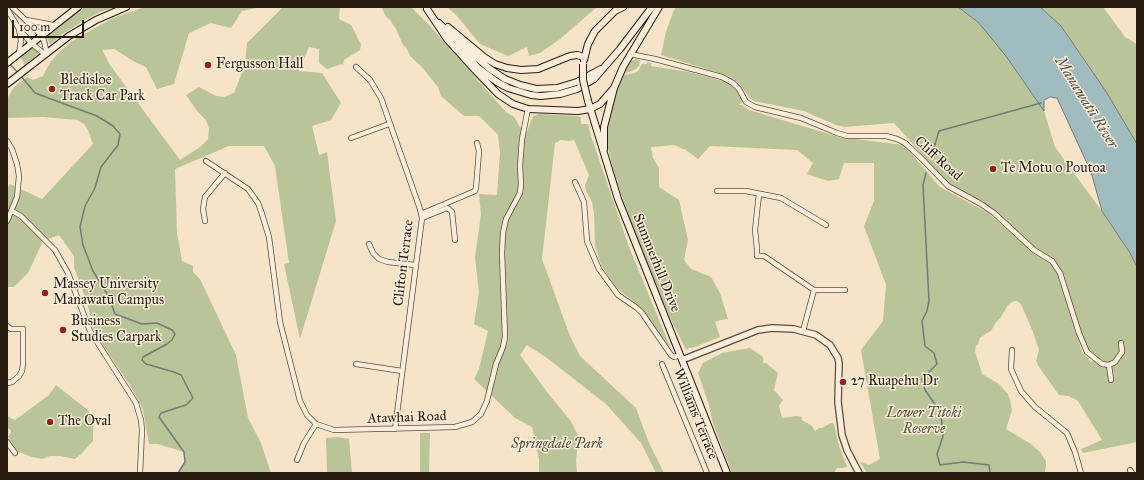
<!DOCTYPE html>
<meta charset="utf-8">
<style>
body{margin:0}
#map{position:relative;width:1144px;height:480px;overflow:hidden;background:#f7e3c8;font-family:"IM FELL Great Primer",serif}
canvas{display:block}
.frame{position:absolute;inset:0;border:8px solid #281b0f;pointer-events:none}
.scale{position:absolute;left:12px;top:20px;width:72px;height:18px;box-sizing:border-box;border:2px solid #281b0f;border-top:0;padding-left:5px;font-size:12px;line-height:14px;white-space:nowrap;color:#281b0f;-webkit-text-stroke:3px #faeddb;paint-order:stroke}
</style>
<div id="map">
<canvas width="1144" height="480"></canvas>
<div class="frame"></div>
<div class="scale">100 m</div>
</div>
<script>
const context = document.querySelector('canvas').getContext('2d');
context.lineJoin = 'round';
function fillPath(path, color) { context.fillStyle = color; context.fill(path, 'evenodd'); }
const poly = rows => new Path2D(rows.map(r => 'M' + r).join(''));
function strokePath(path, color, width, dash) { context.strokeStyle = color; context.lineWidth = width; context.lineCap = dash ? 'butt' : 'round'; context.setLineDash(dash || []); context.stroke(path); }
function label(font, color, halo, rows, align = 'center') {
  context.font = font + ' "IM FELL Great Primer",serif'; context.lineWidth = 3; context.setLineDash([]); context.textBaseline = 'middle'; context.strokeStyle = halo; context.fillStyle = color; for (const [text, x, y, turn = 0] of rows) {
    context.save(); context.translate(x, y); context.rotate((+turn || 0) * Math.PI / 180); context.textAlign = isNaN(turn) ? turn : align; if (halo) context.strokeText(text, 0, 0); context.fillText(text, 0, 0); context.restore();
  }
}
const green = poly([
 [85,7,116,7,100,12,83,21,61,35,50,45,48,40,44,36,61,23],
 [145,7,261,7,242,11,231,28,211,23,189,33,174,84,157,89,146,67,135,62,114,49,102,50,110,65,180,160,200,147,208,139,209,129,206,120,197,111,186,95,199,87,216,96,224,97,234,93,245,65,247,43,283,7,340,7,339,19,351,25,361,44,360,50,344,60,343,66,342,64,327,69,319,63,319,49,309,47,299,71,322,73,341,103,331,120,312,126,319,155,327,152,336,221,300,339,284,264,289,263,275,166,264,146,229,146,175,169,177,233,182,261,193,266,193,272,200,279,236,355,248,418,261,443,271,473,178,473,185,462,184,452,158,444,149,444,143,410,133,390,98,338,92,325,88,306,74,267,74,256,59,235,43,241,28,273,14,287,7,287,7,189,10,184,42,199,93,144,88,130,84,124,77,120,43,117,7,118,7,99,14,87,27,77,33,80,43,76,49,64,59,52,72,41,113,18],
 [380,7,411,7,430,26,506,112,514,117,523,132,527,132,533,116,539,114,578,116,581,118,581,124,588,124,591,136,629,247,671,349,640,307,616,287,601,265,595,246,594,213,592,202,586,191,585,185,589,175,574,140,569,141,561,140,555,143,542,259,570,336,580,356,636,408,649,443,664,473,656,473,641,443,606,404,547,358,527,345,520,355,547,392,570,420,579,437,576,460,577,473,539,473,539,459,532,427,515,418,474,379,479,369,488,331,474,324,479,292,475,258,481,214,479,194,497,195,500,153,498,135,479,116,464,116,441,96,438,87,422,67,410,56,407,49,403,45,396,29,390,20,386,17,382,8],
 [447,7,597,7,560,39,540,53,529,56,527,47,508,56,480,44,456,15],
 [676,7,958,7,978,22,1007,56,1044,111,1055,147,1112,225,1130,253,1137,267,1137,442,1083,453,1081,449,1102,440,1078,401,1069,396,1059,395,1039,367,1036,361,1039,350,1033,332,1021,304,1017,301,1014,301,1008,305,1001,317,996,322,991,331,987,333,980,338,978,344,976,345,975,351,982,374,999,384,1008,394,1010,400,1012,410,1006,429,1031,444,1040,452,1046,461,1046,465,1045,473,867,473,860,462,861,462,869,465,880,459,861,350,883,321,886,285,864,226,874,201,874,163,844,163,839,179,828,181,807,174,813,163,797,150,710,146,698,159,686,150,674,145,651,147,653,158,659,168,659,187,679,200,688,240,684,260,691,269,711,277,720,293,728,319,720,320,715,322,720,337,692,348,688,348,688,350,685,348,667,311,635,233,616,179,608,149,608,126,610,115,618,87,628,65,630,62,636,59,640,60,639,66,634,70,626,73,625,75,635,73,638,71,642,64,647,64,647,62,651,63,651,66,689,72,723,81,732,86,737,91,743,101,739,105,742,105,749,110,839,137,904,145,940,187,988,213,1030,249,1050,263,1059,276,1082,352,1091,362,1097,357,1088,349,1083,340,1062,272,1054,261,1031,244,1003,219,953,187,945,180,894,123,844,127,836,125,804,111,754,101,750,98,736,81,729,76,661,55,666,32,673,12],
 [1040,7,1103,7,1125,37,1137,44,1137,144,1107,93,1061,26],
 [32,46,40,52,24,66,24,63,20,56],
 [750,348,763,357,763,363,766,363,778,373,774,390,783,400,779,406,782,418,796,416,802,417,802,420,812,426,815,431,819,428,822,428,831,423,834,424,839,446,847,467,843,468,837,468,834,473,732,473,714,426,711,416,709,405,698,373,703,363,722,353],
 [56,385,89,411,93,417,93,441,81,454,75,459,60,456,50,456,42,459,32,457,16,451,8,437,11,433,11,430,7,428,7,416,15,420,49,395],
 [420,433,430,433,429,473,420,473],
 [338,437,349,439,352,473,327,473,326,438]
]);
const water = poly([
 [958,7,1040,7,1061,26,1107,93,1137,144,1137,267,1130,253,1102,211,1091,172,1057,98,1050,97,1044,100,1044,111,1006,56,978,22,958,7]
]);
const stream = poly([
 [10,64,18,73],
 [21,76,35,93,97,116,113,126,120,134,118,145,101,167,95,188,85,206,80,227,83,245,93,271,109,297,115,314,142,324,157,323,172,330,175,334,172,340,167,344,143,357,142,360,146,364,174,372,181,375,193,398,186,405,161,413,159,417,184,452,185,462,178,473],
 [931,157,939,131,1041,103],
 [926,173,923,185,929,301,927,311,922,321,925,346,934,353,937,364,922,379,925,390,941,413,943,436,937,454,940,465,963,462,989,465,990,473]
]);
const minor = poly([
 [7,9,19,29,31,43,42,52,47,54,44,41,41,35,12,7],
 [27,20,53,25],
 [19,29,21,41,19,53],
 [630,54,655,59,722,77,733,83,739,89,746,102,755,107,801,118,837,133,847,136,886,136,897,139,905,143,922,159,948,186,981,204,994,213,1034,250,1052,261,1060,273,1079,333,1087,352,1102,364,1109,365,1115,362,1122,352,1121,343],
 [356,67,370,80,381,98,420,209,422,218,395,429],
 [351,138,389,124],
 [7,141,12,149,17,164,19,176,17,197,7,221],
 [206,161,248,189,258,203,261,211,269,237,280,322,300,401,307,415,316,424,334,430,455,427,472,422,481,414,487,401,496,364,503,347,505,337,502,253,503,233,506,219,520,193,521,184,520,166,522,139,528,109],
 [575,182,584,202,587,241,599,269,618,295,637,308,642,313,671,355,674,357,680,355],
 [717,191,746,191,781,198,826,225],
 [759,194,755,230,757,249,757,256,764,256,814,290,845,290],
 [12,211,21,216,55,250,68,273,90,331,136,403,141,420,142,430,140,473],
 [421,214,475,191,476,188,479,151,477,143],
 [422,218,447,208,449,209,452,212,455,240],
 [205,221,203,209,205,197,225,173],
 [369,244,373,253,379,259,388,262,415,265],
 [7,326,11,329,23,329,23,364,22,371,19,376,12,382,7,383],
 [803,331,814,290],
 [1012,350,1011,369,1021,391,1035,407,1067,433,1075,452,1081,473],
 [356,364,402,371],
 [662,364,707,473],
 [1109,365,1111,380],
 [7,442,15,453],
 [297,460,304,443,316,424],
 [1130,470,1132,473]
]);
const tertiary = poly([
 [682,360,758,330,772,328,794,329,816,335,830,345,838,358,839,363,838,402,842,435,847,450,859,473]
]);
const secondary = poly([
 [427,9,447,39,475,70,498,94,513,104,528,109,578,111,590,109,600,104,614,88],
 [439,23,458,42,490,69,505,79,520,85,536,89,557,88,577,82,601,69],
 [448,27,484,57,495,64,507,68,521,70,538,69,570,56,577,55,584,57],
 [458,42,470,59,478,68,497,82,508,88,531,95,541,96,560,94,577,89,594,79,620,49,652,7],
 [584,60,588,44,595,31,615,11,623,7],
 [7,63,78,7],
 [7,84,69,36,96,20,126,7],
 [588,101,618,199,727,473],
 [604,149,604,127,614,88,623,67,659,7]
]);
const secondaryBridge = poly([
 [583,64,583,80,588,101]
]);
const markers = [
 [208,65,4,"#8f2418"],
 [52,89,4,"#8f2418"],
 [993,169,4,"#8f2418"],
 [45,293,4,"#8f2418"],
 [63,330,4,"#8f2418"],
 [843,382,4,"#8f2418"],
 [50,422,4,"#8f2418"]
];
const poiNames = [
 ["Fergusson Hall",216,65],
 ["Bledisloe",60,81],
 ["Track Car Park",60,97],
 ["Te Motu o Poutoa",1001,169],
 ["Massey University",53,285],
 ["Manawatū Campus",53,301],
 ["Business",71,322],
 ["Studies Carpark",71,338],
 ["27 Ruapehu Dr",851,382],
 ["The Oval",58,422]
];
const streetNames = [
 ["Cliff Road",938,159,42],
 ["Clifton Terrace",404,263,-83],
 ["Summerhill Drive",656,263,68],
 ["Williams Terrace",695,414,68],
 ["Atawhai Road",407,418,-2]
];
const parkNames = [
 ["Lower Titoki",924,414],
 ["Reserve",924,430],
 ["Springdale Park",557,445]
];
const waterNames = [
 ["Manawatū River",1086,103,58]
];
fillPath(green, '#b9c498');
fillPath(water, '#a0bcbe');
strokePath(water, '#707c78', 1);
strokePath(stream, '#707c78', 1.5);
strokePath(minor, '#5c4d3d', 6);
strokePath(tertiary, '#5c4d3d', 8);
strokePath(secondary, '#281b0f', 8);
strokePath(minor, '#faeddb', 4.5);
strokePath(tertiary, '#faeddb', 5.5);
strokePath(secondary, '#faeddb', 6);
strokePath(secondaryBridge, '#281b0f', 8, []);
strokePath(secondaryBridge, '#faeddb', 6);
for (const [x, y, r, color] of markers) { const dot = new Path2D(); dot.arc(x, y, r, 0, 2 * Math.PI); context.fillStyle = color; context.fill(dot); strokePath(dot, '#faeddb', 1.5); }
label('14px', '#281b0f', '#faeddb', poiNames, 'left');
label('14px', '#281b0f', '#faeddb', streetNames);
label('italic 14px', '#544e38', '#faeddb', parkNames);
label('italic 15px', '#52534c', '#faeddb', waterNames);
</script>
